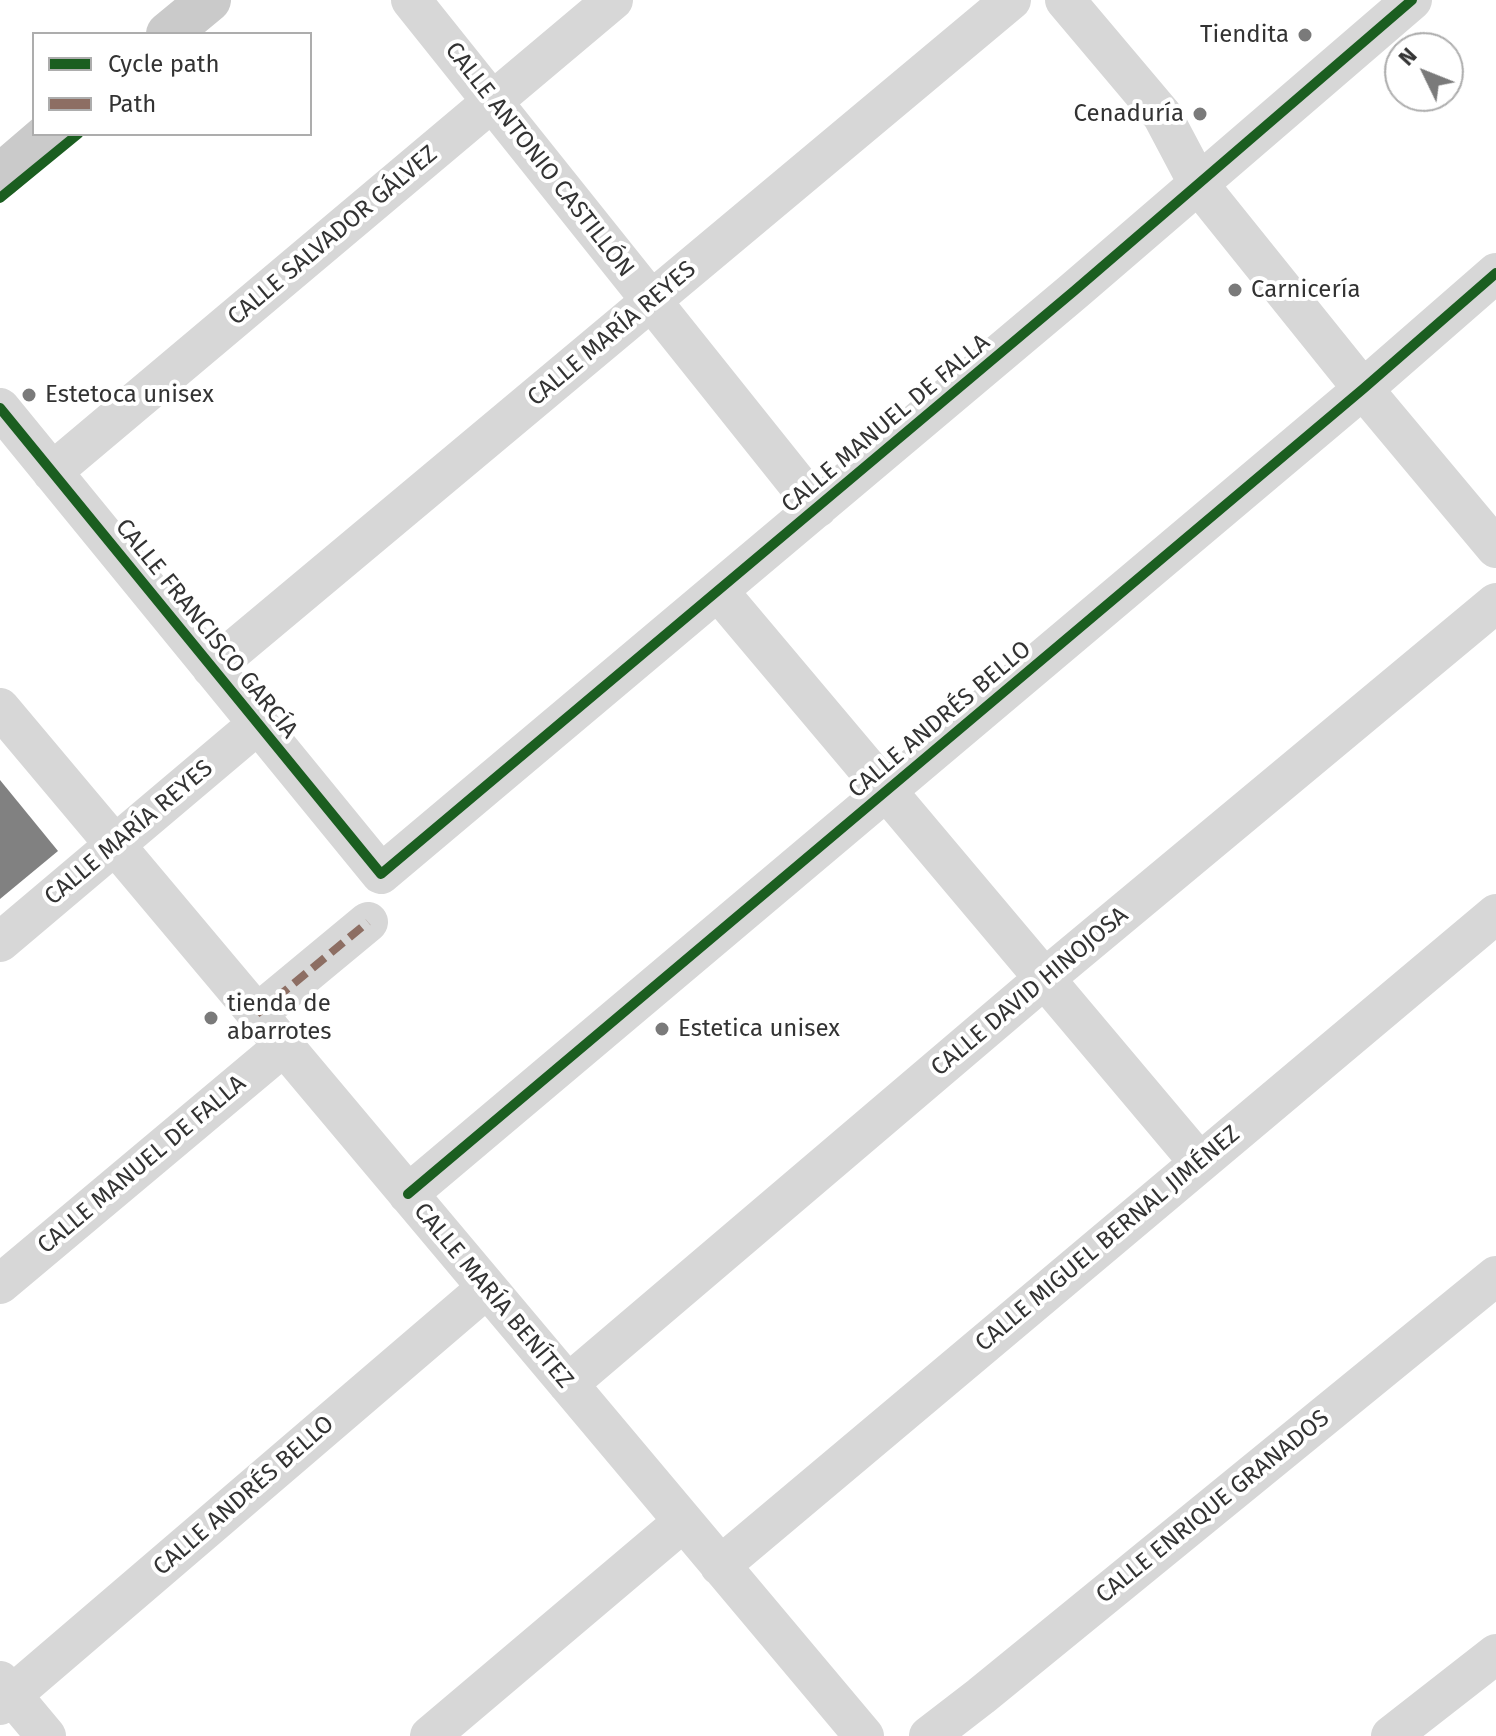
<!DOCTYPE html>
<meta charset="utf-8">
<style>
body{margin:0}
#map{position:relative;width:1496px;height:1736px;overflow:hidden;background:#fff;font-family:"Fira Sans",sans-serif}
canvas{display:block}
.legend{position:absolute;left:32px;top:32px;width:280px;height:104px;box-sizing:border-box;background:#fff;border:2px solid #adadad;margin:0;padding:10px 14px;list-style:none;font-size:24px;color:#333}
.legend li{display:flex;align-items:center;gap:16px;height:40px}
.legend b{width:40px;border:2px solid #adadad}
.north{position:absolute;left:1384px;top:32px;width:80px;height:80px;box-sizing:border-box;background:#fff;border:2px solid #adadad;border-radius:50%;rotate:313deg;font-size:22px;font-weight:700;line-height:32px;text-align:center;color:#333}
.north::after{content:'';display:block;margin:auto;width:28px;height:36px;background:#7a7a7a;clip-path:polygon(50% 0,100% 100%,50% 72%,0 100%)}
</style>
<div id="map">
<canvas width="1496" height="1736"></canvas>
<ul class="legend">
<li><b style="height:10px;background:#1b5e20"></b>Cycle path</li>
<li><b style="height:10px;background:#8d6e63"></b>Path</li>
</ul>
<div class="north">N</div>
</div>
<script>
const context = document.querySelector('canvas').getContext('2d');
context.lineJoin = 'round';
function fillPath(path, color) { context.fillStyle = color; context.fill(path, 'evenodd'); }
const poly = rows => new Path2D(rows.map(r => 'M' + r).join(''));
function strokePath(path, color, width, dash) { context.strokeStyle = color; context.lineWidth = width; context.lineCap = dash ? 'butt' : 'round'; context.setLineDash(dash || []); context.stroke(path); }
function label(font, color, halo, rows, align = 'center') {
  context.font = font + ' "Fira Sans",sans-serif'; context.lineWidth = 8; context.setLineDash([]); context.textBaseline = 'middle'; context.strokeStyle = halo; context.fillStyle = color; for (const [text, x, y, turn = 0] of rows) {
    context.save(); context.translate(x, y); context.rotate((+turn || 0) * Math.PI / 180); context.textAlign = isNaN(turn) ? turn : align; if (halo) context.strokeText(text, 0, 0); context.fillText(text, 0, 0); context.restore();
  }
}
const building = poly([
 [0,780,58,851,0,899]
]);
const minor = poly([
 [411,0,817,508],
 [1065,0,1162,115,1199,185,1363,389,1496,548],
 [0,408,381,874,1074,291,1412,0],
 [52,472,613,0],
 [718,591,1199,1162],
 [212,668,1011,0],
 [0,708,864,1736],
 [0,942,258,724],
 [257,1014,368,922],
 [408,1194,1363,389,1496,273],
 [0,1284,284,1046],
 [568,1384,1044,979,1496,603],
 [720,1566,1496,914],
 [0,1681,46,1736],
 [0,1705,487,1288],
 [430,1736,683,1522],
 [929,1736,981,1696,1496,1276],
 [1391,1736,1496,1654]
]);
const major = poly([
 [168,34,209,0],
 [0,176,49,134]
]);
const quiet = poly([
 [257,1014,368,922]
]);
const cycleway = poly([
 [0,198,78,134],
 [0,408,381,874,1074,291,1412,0],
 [408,1194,1363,389,1496,273]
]);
const markers = [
 [1305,35,8,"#7a7a7a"],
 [1200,114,8,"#7a7a7a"],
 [1235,290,8,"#7a7a7a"],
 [29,395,8,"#7a7a7a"],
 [211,1018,8,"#7a7a7a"],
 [662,1029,8,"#7a7a7a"]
];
const poiNames = [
 ["Tiendita",1289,35,"right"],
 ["Cenaduría",1184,114,"right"],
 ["Carnicería",1251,290],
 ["Estetoca unisex",45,395],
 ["tienda de",227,1004],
 ["abarrotes",227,1032],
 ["Estetica unisex",678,1029]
];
const streetNames = [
 ["CALLE ANTONIO CASTILLÓN",539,160,52],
 ["CALLE SALVADOR GÁLVEZ",333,236,-40],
 ["CALLE MARÍA REYES",612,334,-40],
 ["CALLE MANUEL DE FALLA",886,424,-40],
 ["CALLE FRANCISCO GARCÍA",206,629,51],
 ["CALLE ANDRÉS BELLO",940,720,-40],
 ["CALLE MARÍA REYES",129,833,-40],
 ["CALLE DAVID HINOJOSA",1030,992,-40],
 ["CALLE MANUEL DE FALLA",142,1165,-40],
 ["CALLE MIGUEL BERNAL JIMÉNEZ",1108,1239,-40],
 ["CALLE MARÍA BENÍTEZ",493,1296,50],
 ["CALLE ANDRÉS BELLO",244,1496,-41],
 ["CALLE ENRIQUE GRANADOS",1213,1507,-39]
];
fillPath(building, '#818181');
strokePath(minor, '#d7d7d7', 40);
strokePath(major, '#cacaca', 44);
strokePath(quiet, '#8d6e63', 8, [16, 8]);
strokePath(cycleway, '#1b5e20', 10);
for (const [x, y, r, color] of markers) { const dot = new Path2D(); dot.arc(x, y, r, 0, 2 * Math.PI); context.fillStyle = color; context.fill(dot); strokePath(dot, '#fff', 3); }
label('24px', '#333', '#fff', poiNames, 'left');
label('24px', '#333', '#fff', streetNames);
</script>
